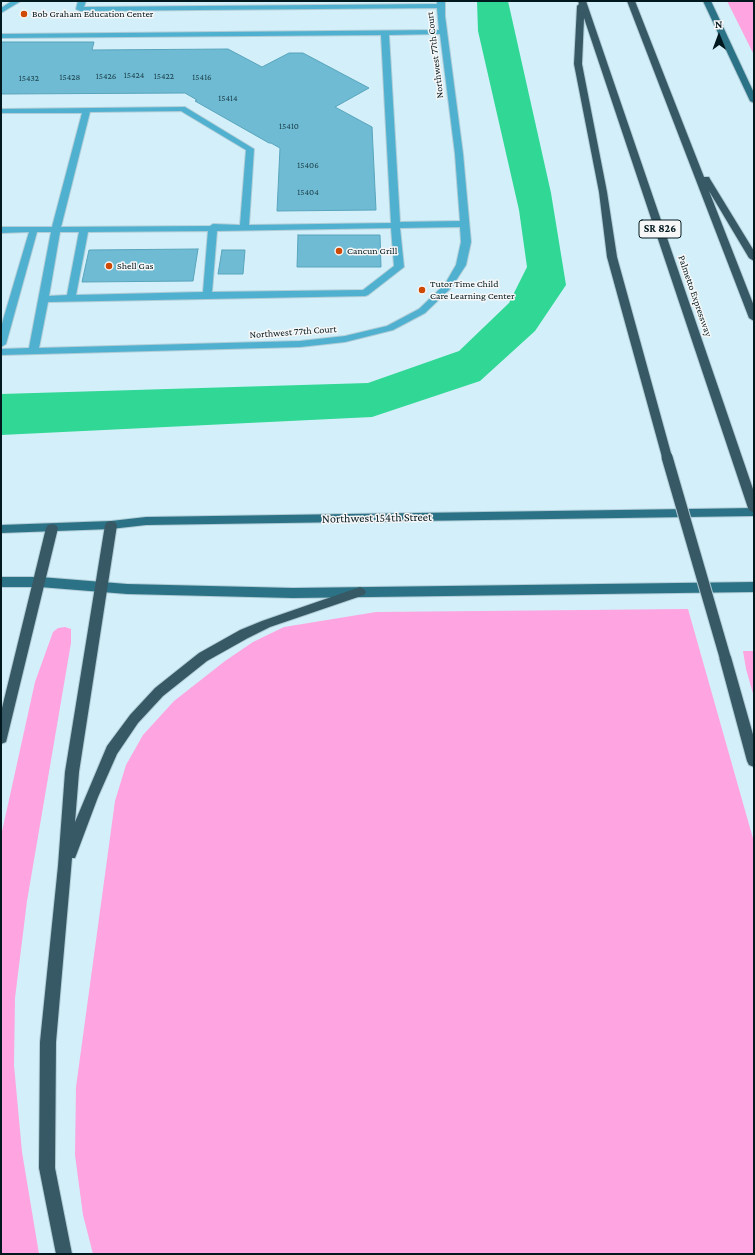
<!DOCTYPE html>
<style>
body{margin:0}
#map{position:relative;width:755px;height:1255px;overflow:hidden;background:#d3f0fa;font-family:"Crimson Pro",serif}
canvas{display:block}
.frame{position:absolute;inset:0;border:2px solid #01181f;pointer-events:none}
.north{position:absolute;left:699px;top:16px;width:40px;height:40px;-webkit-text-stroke:3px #f7f7f7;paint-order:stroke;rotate:359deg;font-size:11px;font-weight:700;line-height:16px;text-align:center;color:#01181f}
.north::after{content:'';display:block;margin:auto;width:14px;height:18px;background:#01181f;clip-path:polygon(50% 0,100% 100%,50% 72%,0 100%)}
</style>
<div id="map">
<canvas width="755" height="1255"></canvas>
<div class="frame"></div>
<div class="north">N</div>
</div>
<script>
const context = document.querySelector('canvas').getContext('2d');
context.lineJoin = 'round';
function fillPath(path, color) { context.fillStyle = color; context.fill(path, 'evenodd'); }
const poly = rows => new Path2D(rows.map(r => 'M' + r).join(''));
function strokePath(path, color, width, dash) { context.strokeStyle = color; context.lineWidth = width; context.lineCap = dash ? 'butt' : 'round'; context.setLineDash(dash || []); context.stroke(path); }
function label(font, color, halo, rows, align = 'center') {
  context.font = font + ' "Crimson Pro",serif'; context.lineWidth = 3; context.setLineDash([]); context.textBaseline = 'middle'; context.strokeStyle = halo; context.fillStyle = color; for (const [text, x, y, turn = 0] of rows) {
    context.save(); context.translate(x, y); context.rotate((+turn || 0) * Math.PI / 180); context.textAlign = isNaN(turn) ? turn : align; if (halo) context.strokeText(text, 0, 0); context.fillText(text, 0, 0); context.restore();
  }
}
const green = poly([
 [727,1,754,1,754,55],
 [688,609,754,842,754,1254,93,1254,83,1215,75,1155,76,1087,115,801,126,765,143,735,174,701,225,661,253,642,284,627,376,612],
 [65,627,71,629,71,643,27,901,15,998,14,1065,22,1152,39,1254,1,1254,1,836,35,682,53,632,58,628],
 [743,651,754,651,754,697,746,669]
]);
const water = poly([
 [477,1,508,1,551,193,566,285,535,331,480,381,372,417,1,435,1,394,368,383,459,351,509,303,527,267,519,210,478,31]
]);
const building = poly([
 [1,42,94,42,92,50,228,49,262,67,289,53,303,53,369,88,335,107,372,127,376,210,277,211,280,148,271,143,269,143,195,101,197,100,185,93,1,94,1,42],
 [298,235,380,235,381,267,297,267,298,235],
 [198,249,193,281,82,282,89,250,198,249],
 [222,250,245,250,243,274,218,274,222,250]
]);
const minor = poly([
 [12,1,21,1,1,13,1,8,12,1],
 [78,1,86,1,84,7,437,4,437,1,445,1,445,16,463,154,471,242,466,265,451,288,425,313,393,330,345,342,300,347,1,355,1,349,29,348,51,232,37,232,6,344,1,347,1,327,29,232,1,233,1,227,52,227,82,113,1,113,1,109,185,107,254,149,249,225,391,223,381,35,1,38,1,34,439,30,437,8,80,11,76,9,78,1],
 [440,34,455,154,460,221,400,222,389,35,440,34],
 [181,111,246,150,240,225,213,224,210,226,61,227,90,112,181,111],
 [460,227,461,242,456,265,445,284,419,309,387,326,345,336,300,341,39,348,48,302,365,296,368,295,404,267,400,228,460,227],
 [391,228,394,266,363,290,212,292,217,231,391,228],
 [208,231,203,292,76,295,88,232,208,231],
 [60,232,79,232,67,295,49,296,60,232]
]);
const major = poly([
 [703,1,711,1,754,93,754,103,750,101,703,1],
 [754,508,754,516,146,525,111,529,1,533,1,525,111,521,146,517,754,508],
 [1,577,40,577,127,584,293,588,754,582,754,592,293,598,127,594,40,587,1,587,1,577]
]);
const highway = poly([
 [578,1,586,1,754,492,754,512,750,511,748,508,584,18,582,64,607,192,617,257,672,457,671,460,667,461,663,460,662,457,607,257,599,192,574,64,577,6,579,4,578,1],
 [627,1,635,1,704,177,709,177,710,179,754,251,754,261,749,258,709,191,754,306,754,321,749,318,627,1],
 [111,521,115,522,117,525,79,772,75,822,107,746,130,715,155,688,199,653,240,630,262,621,360,587,364,589,366,592,364,595,270,627,248,638,207,661,163,696,138,723,117,754,98,797,77,853,75,858,72,858,56,1042,55,1168,72,1254,56,1254,39,1168,40,1042,58,866,65,772,105,525,107,522,111,521],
 [52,524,56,525,58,528,7,738,6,742,1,744,1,712,46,528,48,525,52,524],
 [725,652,729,653,731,657,754,738,754,767,749,765,747,761,719,657,721,653,725,652]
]);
const highwayBridge = poly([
 [667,457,725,657]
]);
const markers = [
 [24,14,4,"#ce4903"],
 [339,251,4,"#ce4903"],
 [109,266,4,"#ce4903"],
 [422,290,4,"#ce4903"]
];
const farNumbernames = [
 ["15424",134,75],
 ["15426",106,76],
 ["15422",164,76],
 ["15428",70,77],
 ["15416",202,77],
 ["15432",29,78],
 ["15414",228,98],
 ["15410",289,126],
 ["15406",308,165],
 ["15404",308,192]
];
const farPoinames = [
 ["Bob Graham Education Center",32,14],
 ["Cancun Grill",347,251],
 ["Shell Gas",117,266],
 ["Tutor Time Child",430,284],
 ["Care Learning Center",430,296]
];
const farStreetnames = [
 ["Northwest 77th Court",435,55,-97],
 ["Palmetto Expressway",695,296,71],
 ["Northwest 77th Court",293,332,-4]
];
const shields = [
 [660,229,42]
];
const shieldNames = [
 ["SR 826",660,229]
];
const streetNames = [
 ["Northwest 154th Street",377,518,-1]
];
fillPath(green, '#fea4e0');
fillPath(water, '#31d794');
fillPath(building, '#6fbbd3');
strokePath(building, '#58a4bc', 1);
strokePath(minor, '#b1cdd7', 2);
strokePath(major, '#b1cdd7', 2);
strokePath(highway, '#b1cdd7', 2);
fillPath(minor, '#4fb1cf');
fillPath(major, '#2c7286');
fillPath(highway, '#365965');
strokePath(highwayBridge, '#b1cdd7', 13, []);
strokePath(highwayBridge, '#365965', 11);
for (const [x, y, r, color] of markers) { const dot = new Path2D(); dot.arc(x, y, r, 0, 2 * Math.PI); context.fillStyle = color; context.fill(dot); strokePath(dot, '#f7f7f7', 1.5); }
label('9px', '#1c414c', null, farNumbernames);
label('10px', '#01181f', '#f7f7f7', farPoinames, 'left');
label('10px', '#01181f', '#f7f7f7', farStreetnames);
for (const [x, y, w] of shields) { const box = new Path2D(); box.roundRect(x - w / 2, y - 9, w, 18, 3); context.fillStyle = '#f7f7f7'; context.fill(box); strokePath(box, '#01181f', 1); }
label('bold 11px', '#01181f', null, shieldNames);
label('12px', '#01181f', '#f7f7f7', streetNames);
</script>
